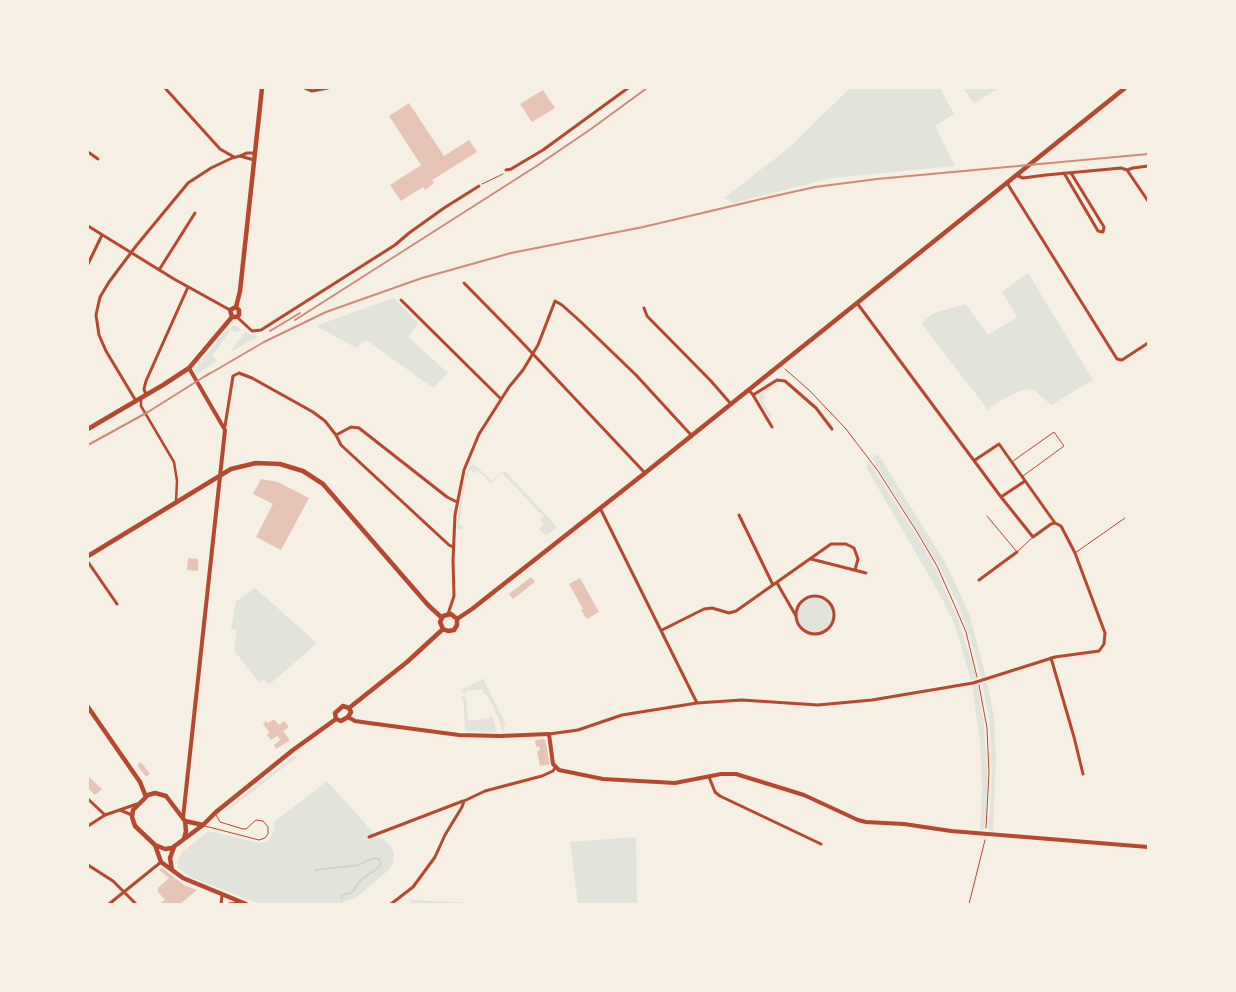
<!DOCTYPE html>
<style>
body{margin:0}
#map{position:relative;width:1236px;height:992px;overflow:hidden;background:#f6efe4;font-family:Cabin,sans-serif}
canvas{display:block}
.frame{position:absolute;inset:0;border:89px solid #f6efe4;pointer-events:none}
</style>
<div id="map">
<canvas width="1236" height="992"></canvas>
<div class="frame"></div>
</div>
<script>
const context = document.querySelector('canvas').getContext('2d');
context.lineJoin = 'round';
function fillPath(path, color) { context.fillStyle = color; context.fill(path, 'evenodd'); }
const poly = rows => new Path2D(rows.map(r => 'M' + r).join(''));
function strokePath(path, color, width, dash) { context.strokeStyle = color; context.lineWidth = width; context.lineCap = dash ? 'butt' : 'round'; context.setLineDash(dash || []); context.stroke(path); }
const green = poly([
 [850,88,940,88,954,114,935,126,955,166,832,178,733,203,724,198,790,147],
 [963,88,999,88,974,103],
 [1028,273,1093,380,1051,405,1035,391,1030,389,1018,392,996,403,988,410,921,323,934,313,966,304,988,335,1017,317,1002,292],
 [394,298,418,323,408,337,448,373,433,388,366,340,356,348,318,327,318,325],
 [234,325,241,330,235,332,231,329,213,355,217,361,196,375,195,370,198,366,221,336],
 [245,332,251,335,259,336,230,352],
 [774,384,777,384,777,387,775,386,763,394,766,399,762,400,770,414,773,414,769,417,757,395],
 [878,454,943,559,956,585,969,613,986,677,981,678,972,644,960,609,940,567,872,458],
 [869,462,916,534,935,568,958,619,977,679,971,680,954,623,939,593,866,467],
 [470,464,472,466,474,464,492,481,504,470,557,527,546,536,539,529,544,524,540,520,544,517,502,473,491,483,477,470,474,473,471,470,467,474,470,478,466,477,459,525,464,526,462,529,459,529,457,527,459,509,464,480],
 [255,588,317,643,269,685,263,679,259,682,234,651,237,630,231,629,236,601],
 '796 615a19 19 0 1 1 38 0a19 19 0 1 1-38 0Z',
 [483,679,506,724,503,726,505,731,503,732,495,710,486,693,483,694,483,689,465,691,466,696,461,690],
 [987,682,994,717,996,759,993,831,988,831,992,774,989,720,982,683],
 [977,683,984,724,987,767,987,798,984,830,980,829,982,792,980,741,972,685],
 [462,696,466,698,468,721,490,718,491,714,496,728,496,732,465,731,464,704,461,697],
 [294,756,297,757,226,812,229,807],
 [327,781,378,838,384,839,391,847,394,854,393,863,389,870,354,899,347,900,341,904,260,904,190,877,178,868,177,861,182,852,209,831,259,843,265,842,270,838,275,830,273,823],
 [636,837,637,904,662,904,578,904,570,842],
 [411,900,497,904,411,904]
]);
const stream = poly([
 [315,870,359,865,368,860,377,858,379,859,381,864,378,868,362,879,351,893,342,895,342,898]
]);
const building = poly([
 [543,90,555,108,532,122,520,104],
 [409,103,444,156,469,140,477,152,432,180,434,183,425,190,423,187,401,201,390,185,421,165,389,116],
 [261,479,278,482,309,498,281,550,256,537,273,504,253,494],
 [195,557,195,559,198,559,198,571,187,570,188,558,193,559],
 [531,577,535,582,513,599,509,594],
 [580,578,599,612,587,619,581,610,583,609,569,584],
 [274,719,279,725,284,721,289,727,283,731,289,739,289,741,276,749,274,745,280,740,278,736,271,740,267,735,269,732,263,724,266,721,268,723],
 [545,739,550,764,540,766,537,751,540,750,539,746,536,747,535,740],
 [141,762,150,774,146,777,137,765],
 [88,776,102,789,95,795,88,788],
 [162,868,184,885,197,890,180,904,159,904,165,900,158,892,158,888,169,878,159,870]
]);
const path = poly([
 [482,184,503,174],
 [785,369,810,391,846,429,878,471,917,532,937,566,954,604,966,632,977,677],
 [979,685,987,728,989,773,986,828],
 [969,904,985,840]
]);
const service = poly([
 [1013,461,1054,432,1064,446,1023,476],
 [987,516,1017,552,1033,537],
 [1075,553,1125,518],
 [205,826,259,840,265,838,268,834,268,827,263,821,256,820,246,829,243,829,220,822,216,815]
]);
const pedestrian = poly([
 [141,399,141,406,174,462,177,481,176,501]
]);
const minor = poly([
 [165,88,220,149,234,157],
 [305,88,312,91,328,88],
 [88,152,98,159],
 [254,160,240,156,247,153,255,153],
 [506,170,511,169,543,150,628,88],
 [1127,170,1133,168,1148,166],
 [1064,173,1098,231,1103,232,1104,227,1071,173],
 [1016,175,1023,178,1046,175,1121,168,1127,170,1148,201],
 [1007,183,1117,359,1122,360,1148,343],
 [88,226,174,279,230,310],
 [88,264,102,235],
 [159,270,195,213],
 [464,283,517,337,645,473],
 [401,300,501,399],
 [857,303,1001,497,1033,537,1051,524,1055,523],
 [644,308,647,316,711,381,731,404],
 [237,317,252,331,261,330,395,245,409,233,444,208,479,186],
 [749,390,753,395,777,380,785,381,816,408,832,429],
 [146,395,144,389,146,381,188,287],
 [753,395,772,427],
 [136,401,106,351,99,335,96,315,100,297,109,282,136,246,188,183,211,168,232,158,240,156],
 [225,426,233,376,239,373,252,378,313,412,325,421,336,435,341,445,449,545,453,547],
 [336,435,351,427,359,428,447,497,457,502],
 [1001,497,1025,481],
 [600,508,697,703],
 [739,515,773,585],
 [811,559,866,573],
 [88,562,117,604],
 [979,580,1017,552],
 [777,583,796,616],
 '796 615a19 19 0 1 1 38 0a19 19 0 1 1-38 0Z',
 [448,614,454,596,453,561,455,515,464,470,479,434,509,387,523,370,538,345,555,301,562,305,581,322,636,375,692,436],
 [662,630,704,609,712,608,729,613,736,611,831,544,846,544,854,548,858,559,855,570],
 [1051,658,1074,737,1083,774],
 [549,734,578,730,622,715,697,703,742,700,818,705,872,700,973,683,1055,657,1099,651,1104,644,1105,633,1075,553,1061,526,1055,523,999,444,975,460],
 [709,777,715,792,720,796,821,844],
 [88,799,105,815],
 [120,810,132,815],
 [88,826,105,815,137,804],
 [369,837,463,801],
 [88,865,113,881,136,904],
 [109,904,161,862],
 [221,904,222,896],
 [229,904,240,903],
 [391,904,413,887,435,857,445,835,462,807,464,801,485,791,542,776,553,771,555,768]
]);
const tertiary = poly([
 [348,717,355,721,369,723,459,735,500,736,549,734,553,764,559,770,603,779,675,783,721,774,736,774,804,795,858,820,866,822,904,824,951,831,1148,847],
 [183,818,225,430,189,368]
]);
const secondary = poly([
 [236,307,240,291,262,88],
 [232,317,236,317,239,315,239,310,236,307],
 [232,317,230,310,236,307],
 [88,429,163,385,189,368,232,317],
 [88,556,231,469,256,463,280,464,303,471,323,484,428,605,442,618],
 [457,619,472,609,645,473,1125,88],
 [443,629,440,622,443,616,451,614,457,619],
 [443,629,448,631,454,630,457,625,457,619],
 [88,707,140,782,146,797],
 [349,708,407,662,443,629],
 [336,719,341,721,348,717,351,712,349,708],
 [185,821,203,825],
 [184,839,186,831,185,821,166,796,155,793,148,795,133,810,132,817,135,826,155,845,165,849,172,848,203,825,216,812,293,750,336,719,335,713,343,706,349,708],
 [155,845,161,862,183,878,246,904],
 [172,870,170,858,174,847]
]);
const rail = poly([
 [295,320,535,167,591,129,647,88],
 [270,331,300,313],
 [204,377,264,342,326,312,422,278,511,253,643,227,770,197,815,187,877,179,1148,154],
 [88,445,148,412,210,373]
]);
fillPath(green, '#e2e4dc');
strokePath(stream, '#c9d6d2', 2);
fillPath(building, '#e6c5b7');
strokePath(path, '#b5482f', 1);
strokePath(service, '#b5482f', 1);
strokePath(pedestrian, '#b5482f', 2.5);
strokePath(minor, '#b5482f', 3);
strokePath(tertiary, '#b5482f', 4);
strokePath(secondary, '#b5482f', 4.5);
strokePath(rail, '#cf8b77', 2);
</script>
